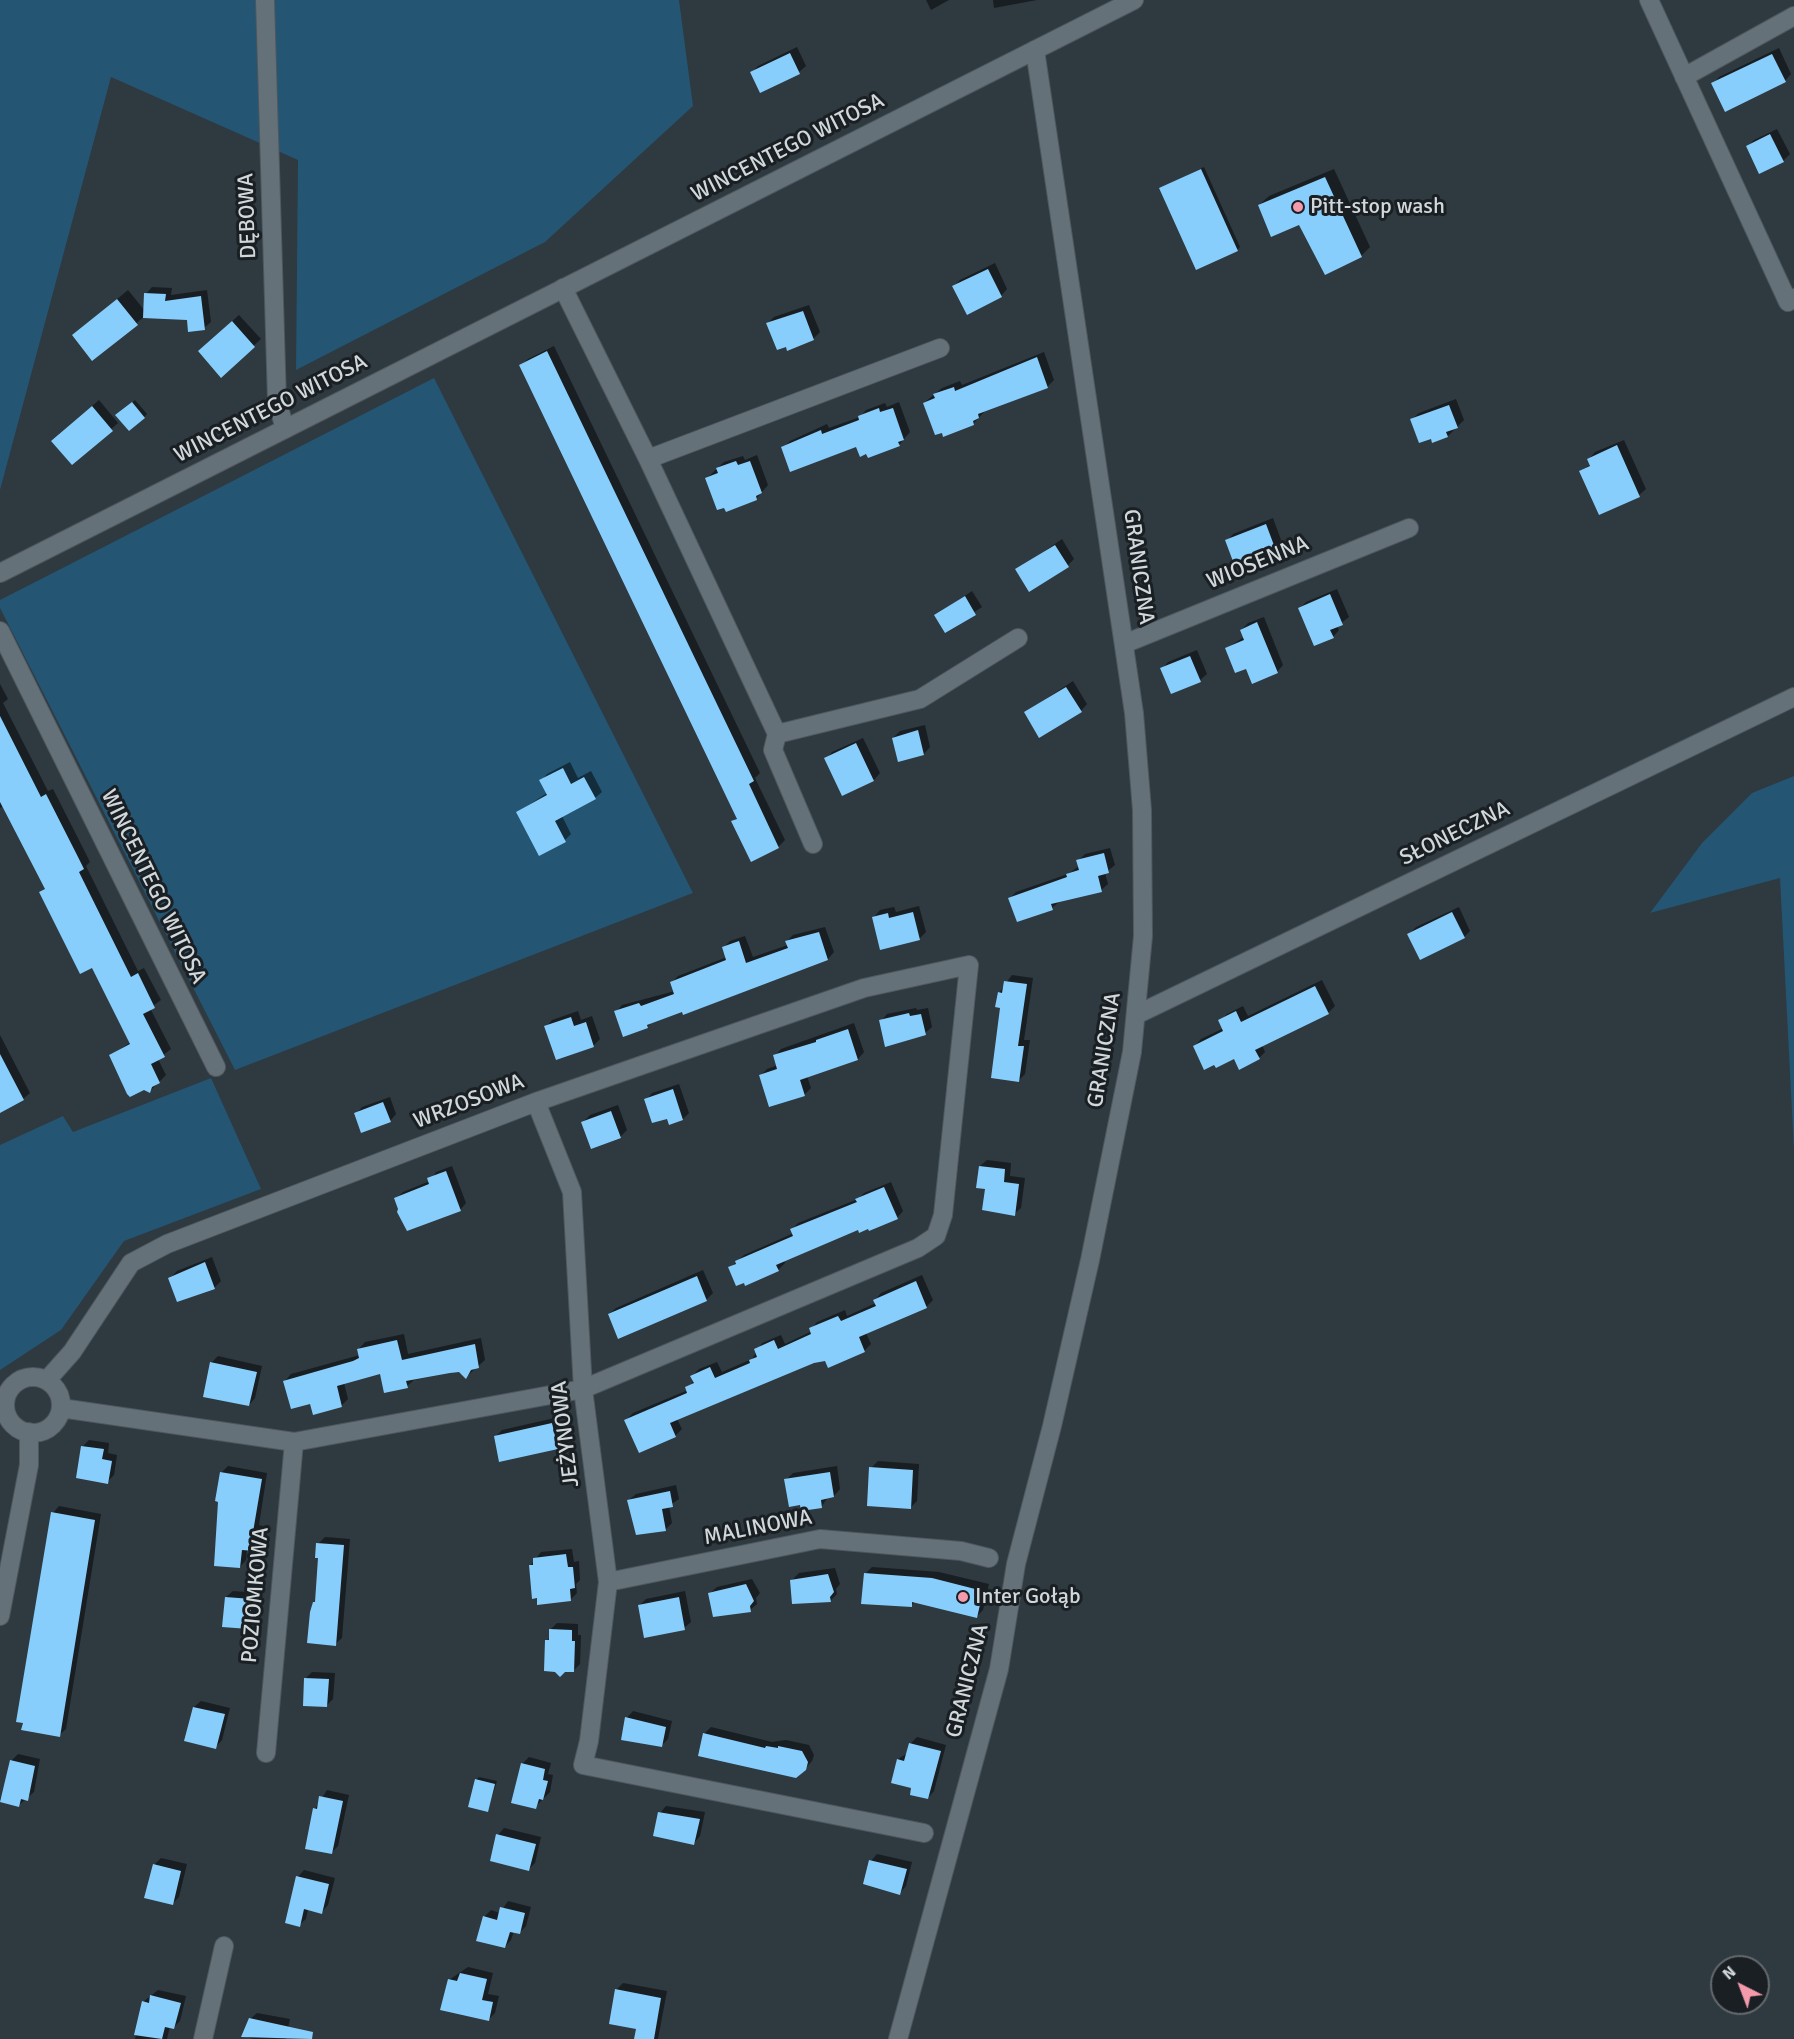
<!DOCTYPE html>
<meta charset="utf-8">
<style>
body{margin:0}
#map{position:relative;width:1794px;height:2039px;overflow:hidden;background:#2e3940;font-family:Signika,sans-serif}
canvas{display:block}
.north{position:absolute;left:1710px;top:1955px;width:60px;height:60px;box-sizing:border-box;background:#1a1f23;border:2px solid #63696d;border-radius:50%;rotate:318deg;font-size:16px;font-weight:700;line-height:24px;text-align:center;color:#d1d8dc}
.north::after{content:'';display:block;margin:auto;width:21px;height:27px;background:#f39aac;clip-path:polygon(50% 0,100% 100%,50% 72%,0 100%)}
</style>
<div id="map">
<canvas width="1794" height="2039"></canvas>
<div class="north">N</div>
</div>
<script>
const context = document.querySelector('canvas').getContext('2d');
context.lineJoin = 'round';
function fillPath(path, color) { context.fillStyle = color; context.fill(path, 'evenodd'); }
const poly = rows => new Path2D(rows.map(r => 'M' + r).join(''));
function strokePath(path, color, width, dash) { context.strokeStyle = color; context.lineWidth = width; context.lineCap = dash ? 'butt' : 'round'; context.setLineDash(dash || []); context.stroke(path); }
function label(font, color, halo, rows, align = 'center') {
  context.font = font + ' Signika,sans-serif'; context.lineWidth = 6; context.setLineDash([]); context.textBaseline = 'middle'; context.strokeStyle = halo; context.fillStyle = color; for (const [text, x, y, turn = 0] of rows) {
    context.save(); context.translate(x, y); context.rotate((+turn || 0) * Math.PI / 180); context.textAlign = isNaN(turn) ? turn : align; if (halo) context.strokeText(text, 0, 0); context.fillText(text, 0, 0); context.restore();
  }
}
const green = poly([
 [0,0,679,0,693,106,545,242,296,370,298,160,111,77,0,490],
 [434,378,693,893,235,1070,0,608,0,600],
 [1794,776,1794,1151,1780,878,1650,913,1702,843,1752,793],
 [211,1078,261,1189,124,1241,61,1330,0,1370,0,1145,63,1116,73,1132]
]);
const shadow = poly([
 [926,0,949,0,931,10],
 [993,0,1037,0,994,8],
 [797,47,806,66,799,72,752,72,758,66],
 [1779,48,1791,74,1785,81,1713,84,1719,77],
 [1777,129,1790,154,1783,161,1748,146,1754,140],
 [1204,167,1240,247,1237,250,1161,188],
 [1334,169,1370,247,1361,256,1300,223,1259,205,1269,196],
 [995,263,1007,289,1001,296,954,286,960,280],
 [152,287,172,288,171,295,207,290,211,322,204,328,188,318,145,316,93,359,74,335,128,290,145,311,146,294],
 [809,305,820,332,813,339,768,323,774,317],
 [239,315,261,339,221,375,206,345],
 [554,346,760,773,755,778,785,840,778,847,733,822,738,817,521,365,528,359],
 [1044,352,1054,380,1047,387,985,411,973,424,924,403,942,388,960,381,962,385],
 [1456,399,1464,420,1448,436,1412,419,1419,413],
 [99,400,118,423,72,463,59,434],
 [135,400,147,414,144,417,120,413],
 [899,402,910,432,899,445,783,448,790,441,827,424,829,428,860,417,866,410,885,403,887,407],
 [1624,440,1646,489,1639,495,1581,471,1591,464,1589,459,1595,452],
 [757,455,768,485,756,499,707,478,724,462,743,456,745,460],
 [1273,518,1281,540,1274,547,1227,541,1233,534],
 [1062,539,1074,559,1068,565,1017,570],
 [1337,589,1349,617,1337,626,1339,630,1333,637,1300,608,1306,602],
 [972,591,982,607,946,631,936,615],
 [1264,617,1283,665,1277,672,1246,667,1227,648,1244,637,1241,630,1248,623],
 [1197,650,1207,674,1200,680,1162,669,1168,662],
 [1073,681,1087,704,1081,711,1026,712],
 [0,684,8,699,3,703,48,791,53,789,82,846,90,862,86,866,138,971,144,968,161,1000,150,1008,171,1049,158,1059,166,1075,150,1091,111,1055,131,1042,93,966,41,892,46,888,4,806,0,808],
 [925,725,930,747,924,754,893,738,900,731],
 [863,738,880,773,874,780,843,794,826,759,832,752],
 [570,762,578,778,591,771,602,792,595,798,562,816,571,834,565,840,518,812,547,793,541,781,547,774],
 [1110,848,1115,865,1105,873,1108,884,1101,890,1059,902,1052,908,1010,898,1016,892,1068,874,1079,866,1078,861,1085,854],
 [919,906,926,932,919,939,874,917,880,910,894,907,896,912],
 [1459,907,1470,931,1464,937,1409,934,1416,927],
 [825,927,834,952,828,959,653,1021,647,1027,616,1012,622,1005,675,991,671,983,678,976,727,957,723,948,730,941,745,936,753,957,788,945,787,941,793,935],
 [1012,975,1033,978,1024,1040,1030,1040,1025,1074,1019,1080,999,993],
 [1322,980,1335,1006,1328,1013,1262,1045,1265,1052,1259,1058,1234,1057,1195,1046,1201,1039,1224,1028,1220,1021,1227,1014,1243,1006,1248,1016],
 [916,1008,917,1010,928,1008,932,1027,925,1033,881,1021,887,1014],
 [578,1011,581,1020,592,1016,600,1039,594,1045,557,1058,546,1027,552,1020],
 [854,1023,864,1052,858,1059,807,1076,811,1088,804,1095,761,1075,767,1069,778,1065,775,1056,781,1049],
 [0,1035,30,1093,23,1099,0,1111],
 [679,1084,689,1113,683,1119,668,1117,646,1100,652,1093],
 [390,1097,396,1114,390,1121,356,1114,362,1107],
 [618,1105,627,1130,620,1137,583,1122,590,1115],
 [987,1160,1011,1163,1010,1176,1025,1178,1021,1208,1014,1214,987,1187,980,1166],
 [452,1166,466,1203,460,1210,400,1209,396,1199,403,1192,430,1181,436,1172],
 [891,1182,903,1211,897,1218,859,1228,784,1260,785,1263,778,1270,730,1268,744,1255,794,1233,792,1229,798,1223,858,1199,864,1193],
 [212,1257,221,1281,214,1288,170,1278,177,1271],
 [703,1270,713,1293,706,1300,609,1314,616,1308],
 [922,1275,933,1300,927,1306,866,1333,871,1344,864,1351,814,1361,677,1419,682,1429,675,1436,626,1420,633,1413,688,1390,694,1380,692,1376,699,1369,717,1362,722,1372,752,1359,762,1343,781,1335,785,1344,812,1331,811,1329,817,1322,845,1310,847,1316,876,1303,875,1300,881,1293],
 [404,1334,408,1354,481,1338,485,1360,466,1377,459,1371,414,1380,407,1386,381,1372,344,1383,348,1399,342,1405,314,1413,311,1403,285,1381,291,1374,360,1355,359,1349,365,1342],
 [218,1356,262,1366,255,1398,249,1405,211,1363],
 [559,1417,564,1441,558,1448,495,1437,502,1430],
 [89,1440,109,1443,108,1453,117,1455,114,1475,107,1482,78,1477,83,1446],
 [878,1461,919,1464,917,1501,911,1507,871,1468],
 [228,1466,267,1473,259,1525,262,1526,261,1542,254,1549,247,1549,246,1560,240,1567,221,1473],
 [837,1466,840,1489,834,1496,828,1497,822,1506,801,1504,786,1480,793,1473],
 [676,1485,679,1499,669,1506,672,1523,666,1529,629,1500,636,1494],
 [59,1506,101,1514,66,1729,59,1735,53,1513],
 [325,1537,350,1539,342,1638,335,1644,314,1603,317,1600,320,1557,318,1544],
 [572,1549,574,1562,579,1561,580,1580,576,1584,577,1593,570,1600,530,1566,541,1552],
 [872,1567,939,1572,989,1584,983,1610,976,1617,916,1601,911,1605,865,1574],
 [835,1568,840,1584,836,1589,837,1594,830,1601,792,1580,799,1573],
 [752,1579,760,1593,756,1598,757,1604,750,1610,710,1593,717,1587],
 [233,1591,258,1593,256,1621,249,1628,226,1597],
 [685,1591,691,1622,684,1628,639,1606,646,1599],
 [557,1623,578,1624,578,1635,581,1635,580,1664,573,1671,564,1671,547,1641,550,1637,550,1630],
 [312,1672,335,1673,333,1699,326,1706,306,1678],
 [201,1701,230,1708,222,1740,216,1747,194,1707],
 [633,1711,672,1721,668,1739,661,1746,627,1718],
 [711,1727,772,1742,786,1740,809,1745,814,1755,812,1761,805,1769,704,1734],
 [917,1737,946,1745,934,1791,928,1798,913,1787,893,1782,898,1759,908,1753,910,1744],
 [18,1754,40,1759,34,1792,19,1805,0,1800,12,1760],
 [529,1757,551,1763,548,1774,553,1775,550,1792,535,1807,522,1764],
 [479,1777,497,1781,488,1810,476,1780],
 [327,1790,349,1795,338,1846,331,1853,315,1809],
 [666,1806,705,1812,700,1836,694,1843,660,1813],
 [504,1828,541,1837,535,1863,529,1869,498,1835],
 [877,1854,912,1862,906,1886,900,1893,871,1861],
 [161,1858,187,1864,179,1897,172,1904,154,1865],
 [304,1870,335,1878,328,1905,322,1912,308,1909,306,1919,299,1925,298,1877],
 [508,1901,531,1907,526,1926,519,1933,514,1931,511,1940,505,1947,484,1917,491,1910,500,1913],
 [468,1967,493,1973,488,1994,499,1996,495,2013,488,2020,449,1980],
 [623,1983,667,1991,658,2039,635,2039,638,2028,616,1990],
 [158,1990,186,1996,180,2021,174,2027,170,2026,167,2039,135,2039,143,2002],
 [257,2013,290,2019,286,2039,254,2039,243,2036,250,2019]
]);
const building = poly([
 [790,53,800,74,760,93,750,72],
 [1772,54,1786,82,1725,112,1711,83],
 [1770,134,1784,162,1759,174,1746,146],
 [1201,169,1238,251,1196,270,1159,188],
 [1325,177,1362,257,1325,275,1299,225,1271,237,1258,205],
 [988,269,1002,297,967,315,952,286],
 [144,293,166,294,165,301,201,296,205,330,188,332,187,320,143,318],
 [117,299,138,325,92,361,72,335],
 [803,311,814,340,787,351,786,347,777,350,766,323],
 [232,321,255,347,221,378,198,351],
 [547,351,754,781,749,784,779,848,751,862,731,821,737,819,519,365],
 [1037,357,1048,388,978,414,979,418,973,421,974,425,943,437,942,433,935,435,923,403,935,398,933,394,954,387,955,391],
 [132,402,145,418,129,431,115,415],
 [1449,405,1458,428,1446,432,1448,437,1432,443,1431,439,1419,443,1410,419],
 [92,406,113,431,72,465,51,441],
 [879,408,880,412,893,408,904,440,898,442,900,446,868,458,866,454,860,457,856,447,790,472,781,447,821,430,822,434,859,420,858,416],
 [1617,445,1640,497,1599,515,1579,471,1590,466,1587,459],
 [736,461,738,465,750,461,762,493,756,496,757,500,726,512,724,508,717,510,705,478,718,473,716,468],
 [1266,524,1275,548,1234,564,1225,540],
 [1055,545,1069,567,1029,592,1015,569],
 [1330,594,1343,625,1330,630,1334,638,1314,646,1298,608],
 [965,596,976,615,945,633,934,615],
 [1257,622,1278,673,1252,684,1246,669,1235,673,1225,648,1244,640,1240,630],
 [1190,656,1201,682,1171,694,1160,668],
 [1066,687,1082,712,1039,738,1024,712],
 [0,716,41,797,46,794,76,853,84,869,79,872,131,977,138,973,155,1008,143,1014,165,1057,151,1064,160,1083,152,1087,150,1093,144,1090,130,1097,127,1094,109,1055,130,1044,92,968,80,974,39,892,45,889,0,802],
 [918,730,924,755,898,762,892,738],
 [856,743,874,781,842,796,824,758],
 [563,768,571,784,584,777,596,799,555,821,566,842,539,856,516,812,547,795,539,780],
 [1104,853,1109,873,1098,876,1102,892,1051,904,1053,910,1017,922,1008,898,1067,877,1066,874,1079,870,1076,860],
 [913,912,920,940,880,950,872,917,888,913,889,918],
 [1452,912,1465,938,1420,960,1407,934],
 [819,932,828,960,683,1015,682,1012,647,1025,648,1028,623,1037,614,1011,639,1003,641,1006,674,994,670,982,726,960,722,947,739,941,746,963,788,948,785,941],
 [1004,981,1027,984,1018,1046,1024,1046,1019,1082,991,1078,1000,1008,995,1007,998,992,1002,993],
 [1315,986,1329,1014,1255,1050,1260,1059,1239,1070,1234,1059,1216,1068,1214,1065,1204,1070,1193,1046,1223,1031,1218,1020,1236,1011,1241,1022],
 [909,1013,910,1016,921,1014,926,1035,885,1047,879,1020],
 [571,1017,574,1026,586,1022,594,1047,556,1060,544,1026],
 [848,1029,858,1060,800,1080,805,1096,769,1107,759,1075,777,1069,773,1055,816,1042,816,1040],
 [0,1054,24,1100,0,1113],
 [673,1089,683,1120,669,1125,667,1119,652,1123,644,1099],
 [383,1102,391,1122,361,1133,354,1113],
 [611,1111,621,1138,591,1149,581,1122],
 [979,1166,1005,1169,1004,1182,1019,1184,1015,1216,982,1210,985,1189,976,1188],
 [446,1171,461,1211,407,1231,397,1212,398,1209,394,1198,429,1184,427,1178],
 [884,1187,898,1219,869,1231,868,1229,859,1233,858,1230,776,1265,779,1271,745,1286,744,1283,736,1286,728,1267,736,1264,735,1261,793,1236,790,1229,857,1202,855,1199],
 [205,1262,215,1289,177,1302,168,1278],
 [697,1276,707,1301,618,1339,608,1314],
 [916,1281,927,1308,859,1337,865,1352,828,1368,825,1361,814,1363,670,1423,676,1437,639,1453,624,1420,687,1393,685,1387,694,1383,690,1376,710,1367,715,1378,750,1363,749,1360,757,1357,754,1349,774,1340,778,1349,811,1334,809,1328,838,1316,841,1321,876,1306,873,1300],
 [397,1340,402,1360,475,1344,479,1368,471,1370,466,1379,459,1372,450,1373,406,1381,408,1388,384,1393,380,1374,337,1386,342,1407,313,1415,310,1404,291,1409,283,1381,353,1361,359,1358,357,1349],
 [210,1362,257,1372,249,1406,203,1397],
 [552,1423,558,1449,499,1462,494,1436],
 [81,1446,104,1449,102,1459,112,1461,108,1484,76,1478],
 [869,1467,913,1470,911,1509,867,1506],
 [220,1472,262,1479,253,1532,256,1532,255,1551,242,1550,240,1568,214,1566,218,1502,215,1501],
 [830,1472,834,1497,821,1500,822,1508,801,1511,800,1505,789,1507,784,1479],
 [670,1491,673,1507,662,1509,666,1531,636,1535,627,1500],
 [51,1512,95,1520,60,1737,21,1730,23,1723,16,1722],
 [316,1543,344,1545,336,1646,307,1643,310,1612,313,1602,315,1602,318,1558,315,1558],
 [566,1554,568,1567,573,1567,575,1588,570,1589,571,1601,537,1605,537,1598,532,1599,529,1565,533,1565,533,1558],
 [864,1573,932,1578,983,1591,977,1618,912,1602,912,1607,861,1604],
 [828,1574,834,1592,830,1597,831,1602,792,1604,790,1580],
 [746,1584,754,1601,750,1606,751,1612,713,1617,708,1593],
 [225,1597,252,1599,249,1629,222,1627],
 [679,1597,685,1630,644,1638,638,1605],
 [549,1629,572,1630,572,1641,575,1641,574,1672,565,1672,560,1677,555,1672,544,1671,545,1640,549,1640],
 [304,1678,329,1679,327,1707,303,1706],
 [193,1707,225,1714,216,1749,184,1741],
 [625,1717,666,1727,662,1747,621,1740],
 [703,1733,765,1748,766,1746,778,1748,778,1746,802,1751,808,1762,806,1770,796,1778,698,1756],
 [909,1743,941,1751,928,1799,910,1795,911,1788,891,1783,897,1759,904,1761],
 [10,1760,35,1766,28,1801,21,1799,19,1807,0,1802],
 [521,1763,545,1769,543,1780,548,1781,543,1800,539,1799,536,1809,511,1803],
 [475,1779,495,1784,488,1812,468,1807],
 [319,1796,343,1801,332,1854,305,1849,313,1808,317,1809],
 [658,1812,700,1819,694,1845,653,1836],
 [496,1834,536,1844,529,1871,490,1861],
 [869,1860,907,1869,900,1895,863,1884],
 [153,1864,181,1871,173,1905,144,1898],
 [296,1876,329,1884,322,1914,304,1909,300,1927,285,1923],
 [500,1907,525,1913,520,1934,510,1932,505,1948,476,1941,483,1916,497,1920],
 [460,1973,487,1979,482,2000,493,2002,489,2021,440,2010,448,1979,457,1981],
 [615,1989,661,1998,654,2039,634,2039,636,2029,609,2024],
 [150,1995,181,2003,174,2029,165,2027,162,2039,134,2035,142,2001,149,2003],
 [249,2018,313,2032,312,2039,241,2037]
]);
const minor = poly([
 [265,0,277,401,285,429],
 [1649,0,1788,302,1794,298],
 [1684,77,1794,16],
 [563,288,648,459,777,734,773,750,813,844],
 [648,459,940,348],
 [0,631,216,1067],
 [1124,644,1409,528],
 [777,734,920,699,1018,638],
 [1136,1015,1794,697],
 [536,1102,572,1192,583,1389,608,1582,589,1741,583,1765,924,1833],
 '5 1405a28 28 0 1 1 56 0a28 28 0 1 1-56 0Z',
 [47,1380,72,1352,131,1263,167,1244,536,1102,864,988,969,965,943,1215,936,1236,918,1248,583,1389,294,1442,61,1408],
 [608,1582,820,1539,961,1551,989,1558],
 [0,1616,29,1465,29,1432],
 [266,1753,294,1442],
 [203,2039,224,1946],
 [898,2039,999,1669,1016,1564,1052,1426,1090,1260,1132,1052,1143,936,1142,810,1134,713,1035,50]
]);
const tertiary = poly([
 [0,573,1134,0]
]);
const markers = [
 [1298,207,6,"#f39aac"],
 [963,1597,6,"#f39aac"]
];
const streetNames = [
 ["WINCENTEGO WITOSA",788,148,-27],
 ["DĘBOWA",248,216,-92],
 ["WINCENTEGO WITOSA",271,409,-27],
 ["WIOSENNA",1258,563,-22],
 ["GRANICZNA",1138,567,82],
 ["SŁONECZNA",1455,834,-26],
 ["WINCENTEGO WITOSA",153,887,64],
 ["GRANICZNA",1105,1050,-81],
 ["WRZOSOWA",469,1102,-21],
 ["JEŻYNOWA",566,1434,-97],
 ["MALINOWA",758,1528,-11],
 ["POZIOMKOWA",256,1595,-85],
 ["GRANICZNA",968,1681,-76]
];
const poiNames = [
 ["Pitt-stop wash",1310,207],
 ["Inter Gołąb",975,1597]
];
fillPath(green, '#245573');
fillPath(shadow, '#0007');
fillPath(building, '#88cefc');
strokePath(minor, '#4e575d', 20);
strokePath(tertiary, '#4e575d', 20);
strokePath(minor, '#657179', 18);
strokePath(tertiary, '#657179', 18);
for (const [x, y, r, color] of markers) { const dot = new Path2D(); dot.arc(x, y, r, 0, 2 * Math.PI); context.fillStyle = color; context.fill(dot); strokePath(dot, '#1a1f23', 2); }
label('22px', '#d1d8dc', '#1a1f23', streetNames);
label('22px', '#d1d8dc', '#1a1f23', poiNames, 'left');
</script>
